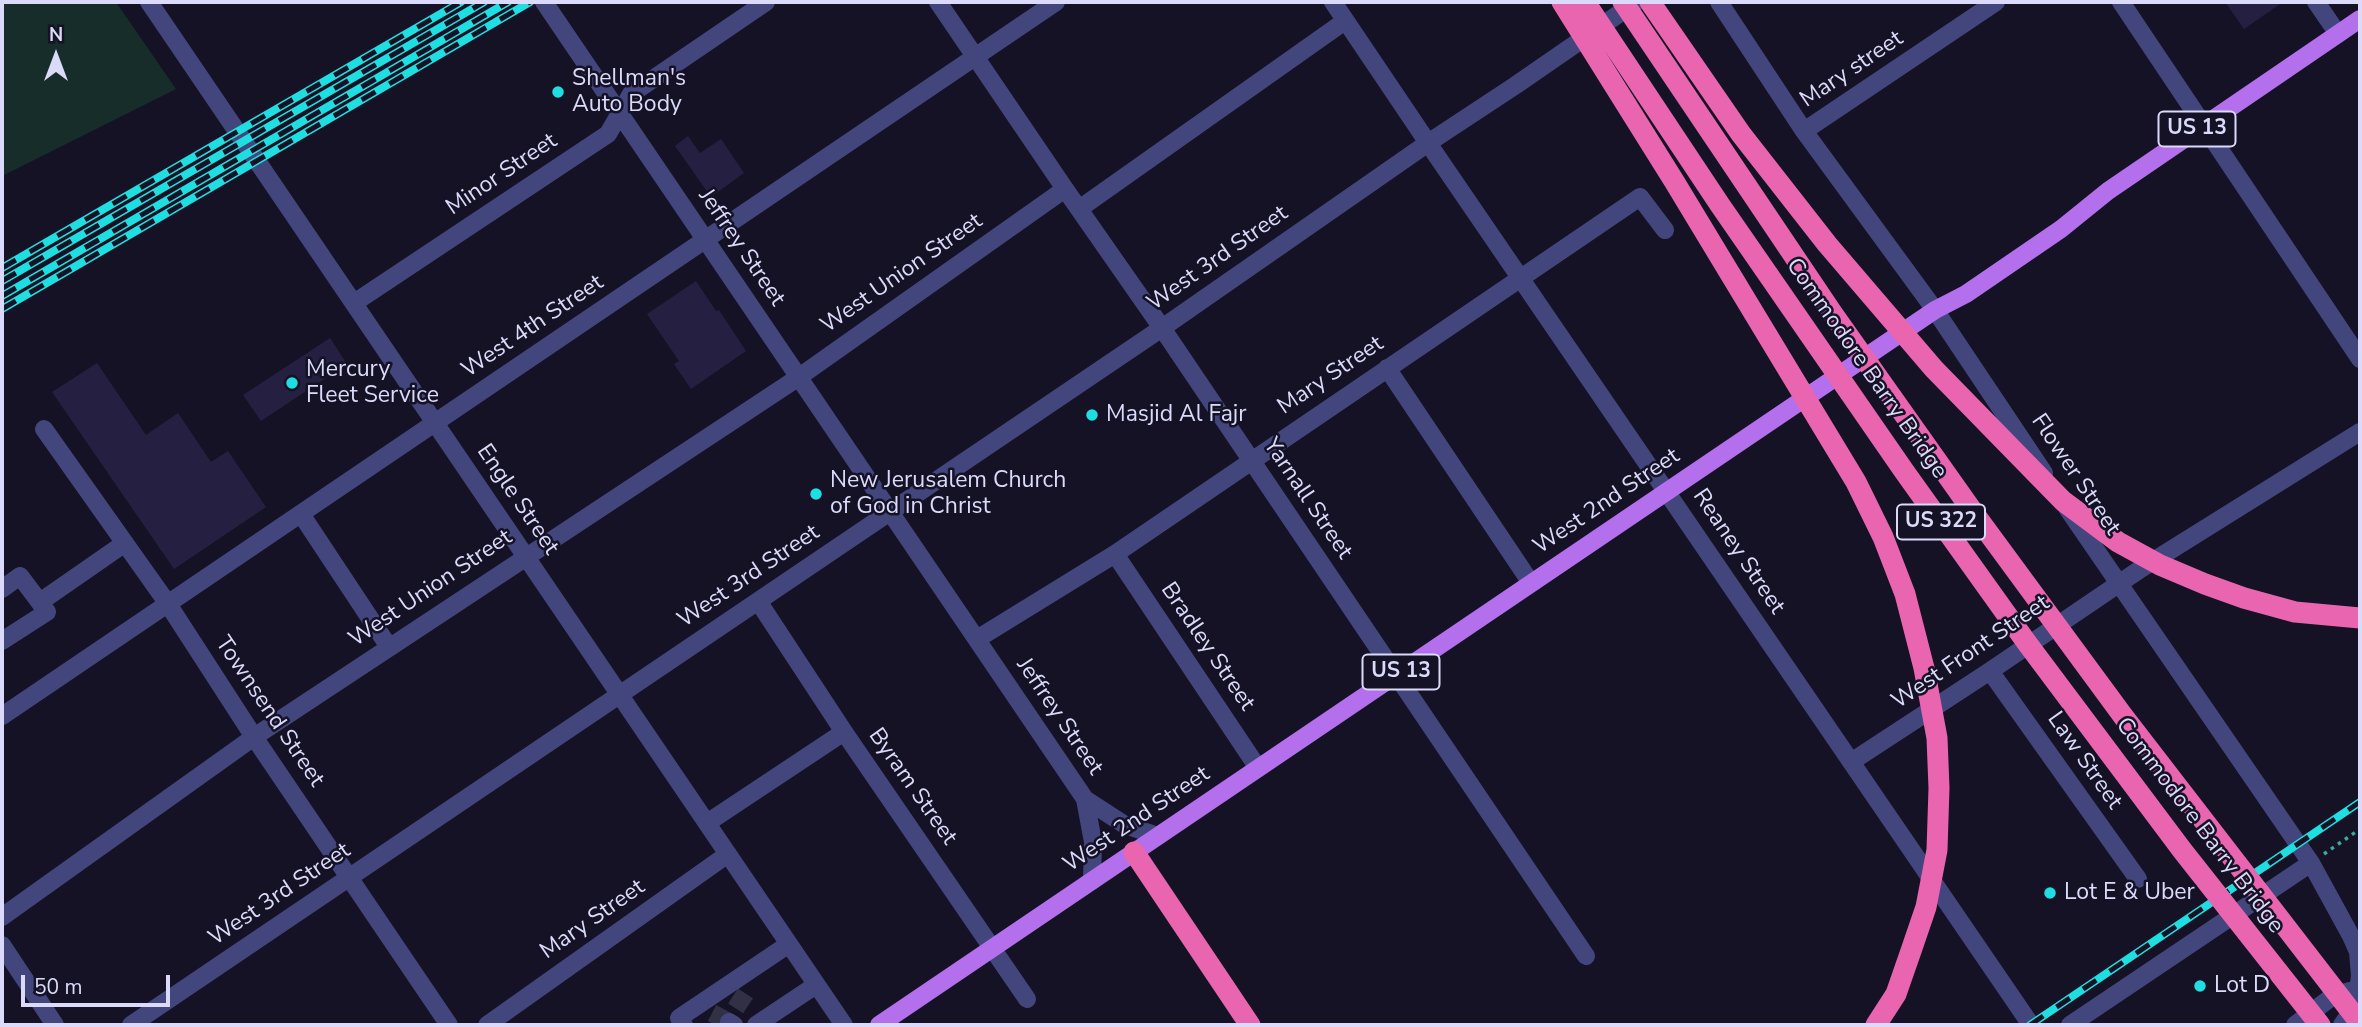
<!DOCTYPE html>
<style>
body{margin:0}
#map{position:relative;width:2362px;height:1027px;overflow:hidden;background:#141224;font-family:"Nunito Sans",sans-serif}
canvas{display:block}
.frame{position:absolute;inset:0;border:4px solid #dbdafa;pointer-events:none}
.north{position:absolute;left:21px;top:21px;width:70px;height:70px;-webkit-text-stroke:5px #141224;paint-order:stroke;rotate:0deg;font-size:19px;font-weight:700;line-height:28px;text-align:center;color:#dbdafa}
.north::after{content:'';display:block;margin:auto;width:24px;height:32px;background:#dbdafa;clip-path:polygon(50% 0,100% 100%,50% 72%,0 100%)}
.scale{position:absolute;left:21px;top:975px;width:149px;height:32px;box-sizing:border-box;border:4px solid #dbdafa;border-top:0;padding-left:9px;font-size:21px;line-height:24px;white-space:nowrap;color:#dbdafa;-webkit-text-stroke:5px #141224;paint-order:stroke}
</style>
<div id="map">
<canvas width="2362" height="1027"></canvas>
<div class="frame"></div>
<div class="north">N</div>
<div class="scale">50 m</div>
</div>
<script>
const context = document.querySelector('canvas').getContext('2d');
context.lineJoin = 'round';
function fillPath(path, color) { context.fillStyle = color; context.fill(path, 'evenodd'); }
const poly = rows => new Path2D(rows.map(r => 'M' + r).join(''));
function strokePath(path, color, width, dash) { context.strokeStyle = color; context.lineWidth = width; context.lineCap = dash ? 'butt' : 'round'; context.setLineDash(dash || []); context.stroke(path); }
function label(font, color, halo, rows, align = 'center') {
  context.font = font + ' "Nunito Sans",sans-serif'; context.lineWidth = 5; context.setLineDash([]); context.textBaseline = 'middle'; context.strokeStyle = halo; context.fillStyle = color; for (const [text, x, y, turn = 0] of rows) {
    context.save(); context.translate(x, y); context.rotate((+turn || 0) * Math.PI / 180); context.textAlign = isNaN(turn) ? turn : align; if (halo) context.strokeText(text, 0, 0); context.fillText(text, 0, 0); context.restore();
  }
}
const green = poly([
 [2,2,116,2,176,89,2,176]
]);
const building = poly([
 [2225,2,2283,2,2244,29],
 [688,136,700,153,721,139,744,173,711,197,675,146],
 [696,281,716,311,719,310,746,351,691,389,674,364,679,361,647,314],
 [330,338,347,364,261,421,243,395],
 [97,363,146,435,178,413,211,462,228,451,266,507,174,569,52,392]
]);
const minorTunnel = poly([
 [733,996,753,1009],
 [712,1013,729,1022]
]);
const path = poly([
 [2324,854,2360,829]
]);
const minor = poly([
 [149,2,844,1025],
 [544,2,1085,799,1125,825,1158,836],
 [938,2,1065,189,1162,328,1586,956],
 [1333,2,1428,143,2031,1025],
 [1719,2,1804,131,1935,310,2044,473],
 [2121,2,2360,359],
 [2316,2,2338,34],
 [1804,131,1996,2],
 [1079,209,1345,21],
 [354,303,608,134,631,94,766,2],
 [1387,368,1531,583],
 [44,429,168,604,254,737,449,1025],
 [2067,508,2311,863,2351,936,2358,952,2360,976,2356,1005,2342,1025],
 [301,514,389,647],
 [1115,554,1258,768],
 [2,589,20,576,47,612,2,641],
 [758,601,844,732,1027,999],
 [40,602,125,543],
 [977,639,1115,554,1640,197,1665,230],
 [1990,671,2138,879],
 [2,716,1056,2],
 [1851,762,1990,671,2142,568,2360,432],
 [1085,799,1093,842,1092,881],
 [707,823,844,732],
 [2,917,254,737,799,377,1065,189],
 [2,945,55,1025],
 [729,1022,734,1025],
 [131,1025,1162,328,1428,143,1516,85,1636,2],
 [487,1025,728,854],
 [684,1025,679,1018,789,944],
 [756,1025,816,985],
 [2070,1025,2311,863],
 [2295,1025,2333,996,2350,991]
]);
const major = poly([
 [879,1025,1935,310,1966,294,2061,229,2108,191,2360,19]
]);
const highway = poly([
 [1134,852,1250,1025]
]);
const rail = poly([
 [2,268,461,2],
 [2,281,484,2],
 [2,296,508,2],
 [2,309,530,2],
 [2030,1025,2360,802]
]);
const highwayBridge = poly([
 [1562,2,1674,181,1856,482,1883,537,1905,594,1924,668,1937,738,1939,788,1937,850,1926,907,1912,948,1896,994,1876,1025],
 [1585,2,1720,205,1904,471,2027,643,2182,850,2320,1025],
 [1623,2,1833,314,1976,516,2123,716,2360,1023],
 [1650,2,1741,134,1827,244,1934,369,2063,501,2118,542,2160,565,2205,584,2244,598,2295,612,2360,618]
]);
const markers = [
 [558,92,7,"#1fdee1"],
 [292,383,7,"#1fdee1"],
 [1092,415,7,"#1fdee1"],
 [816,494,7,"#1fdee1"],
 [2050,893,7,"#1fdee1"],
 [2200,986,7,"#1fdee1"]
];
const shields = [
 [2197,129,77],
 [1941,522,88],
 [1401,672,77]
];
const shieldNames = [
 ["US 13",2197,129],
 ["US 322",1941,522],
 ["US 13",1401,672]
];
const streetNames = [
 ["Mary street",1852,70,-34],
 ["Minor Street",502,175,-34],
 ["Jeffrey Street",741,248,56],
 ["West 3rd Street",1218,259,-35],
 ["West Union Street",902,274,-35],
 ["West 4th Street",533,327,-34],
 ["Commodore Barry Bridge",1866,369,55],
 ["Mary Street",1331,376,-34],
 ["Flower Street",2075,475,56],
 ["Yarnall Street",1307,499,56],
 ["Engle Street",517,500,56],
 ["West 2nd Street",1607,502,-34],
 ["Reaney Street",1738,552,56],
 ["West 3rd Street",749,577,-34],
 ["West Union Street",431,589,-34],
 ["Bradley Street",1207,647,56],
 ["West Front Street",1971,653,-34],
 ["Townsend Street",269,712,56],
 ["Jeffrey Street",1059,717,56],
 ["Law Street",2084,761,55],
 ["Byram Street",912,787,55],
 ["West 2nd Street",1137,820,-34],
 ["Commodore Barry Bridge",2199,826,53],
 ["West 3rd Street",280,895,-34],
 ["Mary Street",593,920,-35]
];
const poiNames = [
 ["Shellman's",572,79],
 ["Auto Body",572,105],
 ["Mercury",306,370],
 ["Fleet Service",306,396],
 ["Masjid Al Fajr",1106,415],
 ["New Jerusalem Church",830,481],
 ["of God in Christ",830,507],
 ["Lot E & Uber",2064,893],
 ["Lot D",2214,986]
];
fillPath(green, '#162d2a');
fillPath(building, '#252042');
strokePath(minorTunnel, '#323044', 18, [18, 9]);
strokePath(path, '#3fa999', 3.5, [3.5, 5]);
strokePath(minor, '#43467d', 18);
strokePath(major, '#b36fec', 18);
strokePath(highway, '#ea65b0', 21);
strokePath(rail, '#1fdee1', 8);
strokePath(rail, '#141224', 5, [16]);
strokePath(highwayBridge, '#ea65b0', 21);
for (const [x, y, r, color] of markers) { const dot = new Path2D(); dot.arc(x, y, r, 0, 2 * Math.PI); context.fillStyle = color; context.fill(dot); strokePath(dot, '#141224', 2.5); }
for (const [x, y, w] of shields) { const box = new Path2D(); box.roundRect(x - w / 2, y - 17.5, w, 35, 5); context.fillStyle = '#141224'; context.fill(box); strokePath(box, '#dbdafa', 2); }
label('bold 21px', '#dbdafa', null, shieldNames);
label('23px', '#dbdafa', '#141224', streetNames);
label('23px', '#dbdafa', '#141224', poiNames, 'left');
</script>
